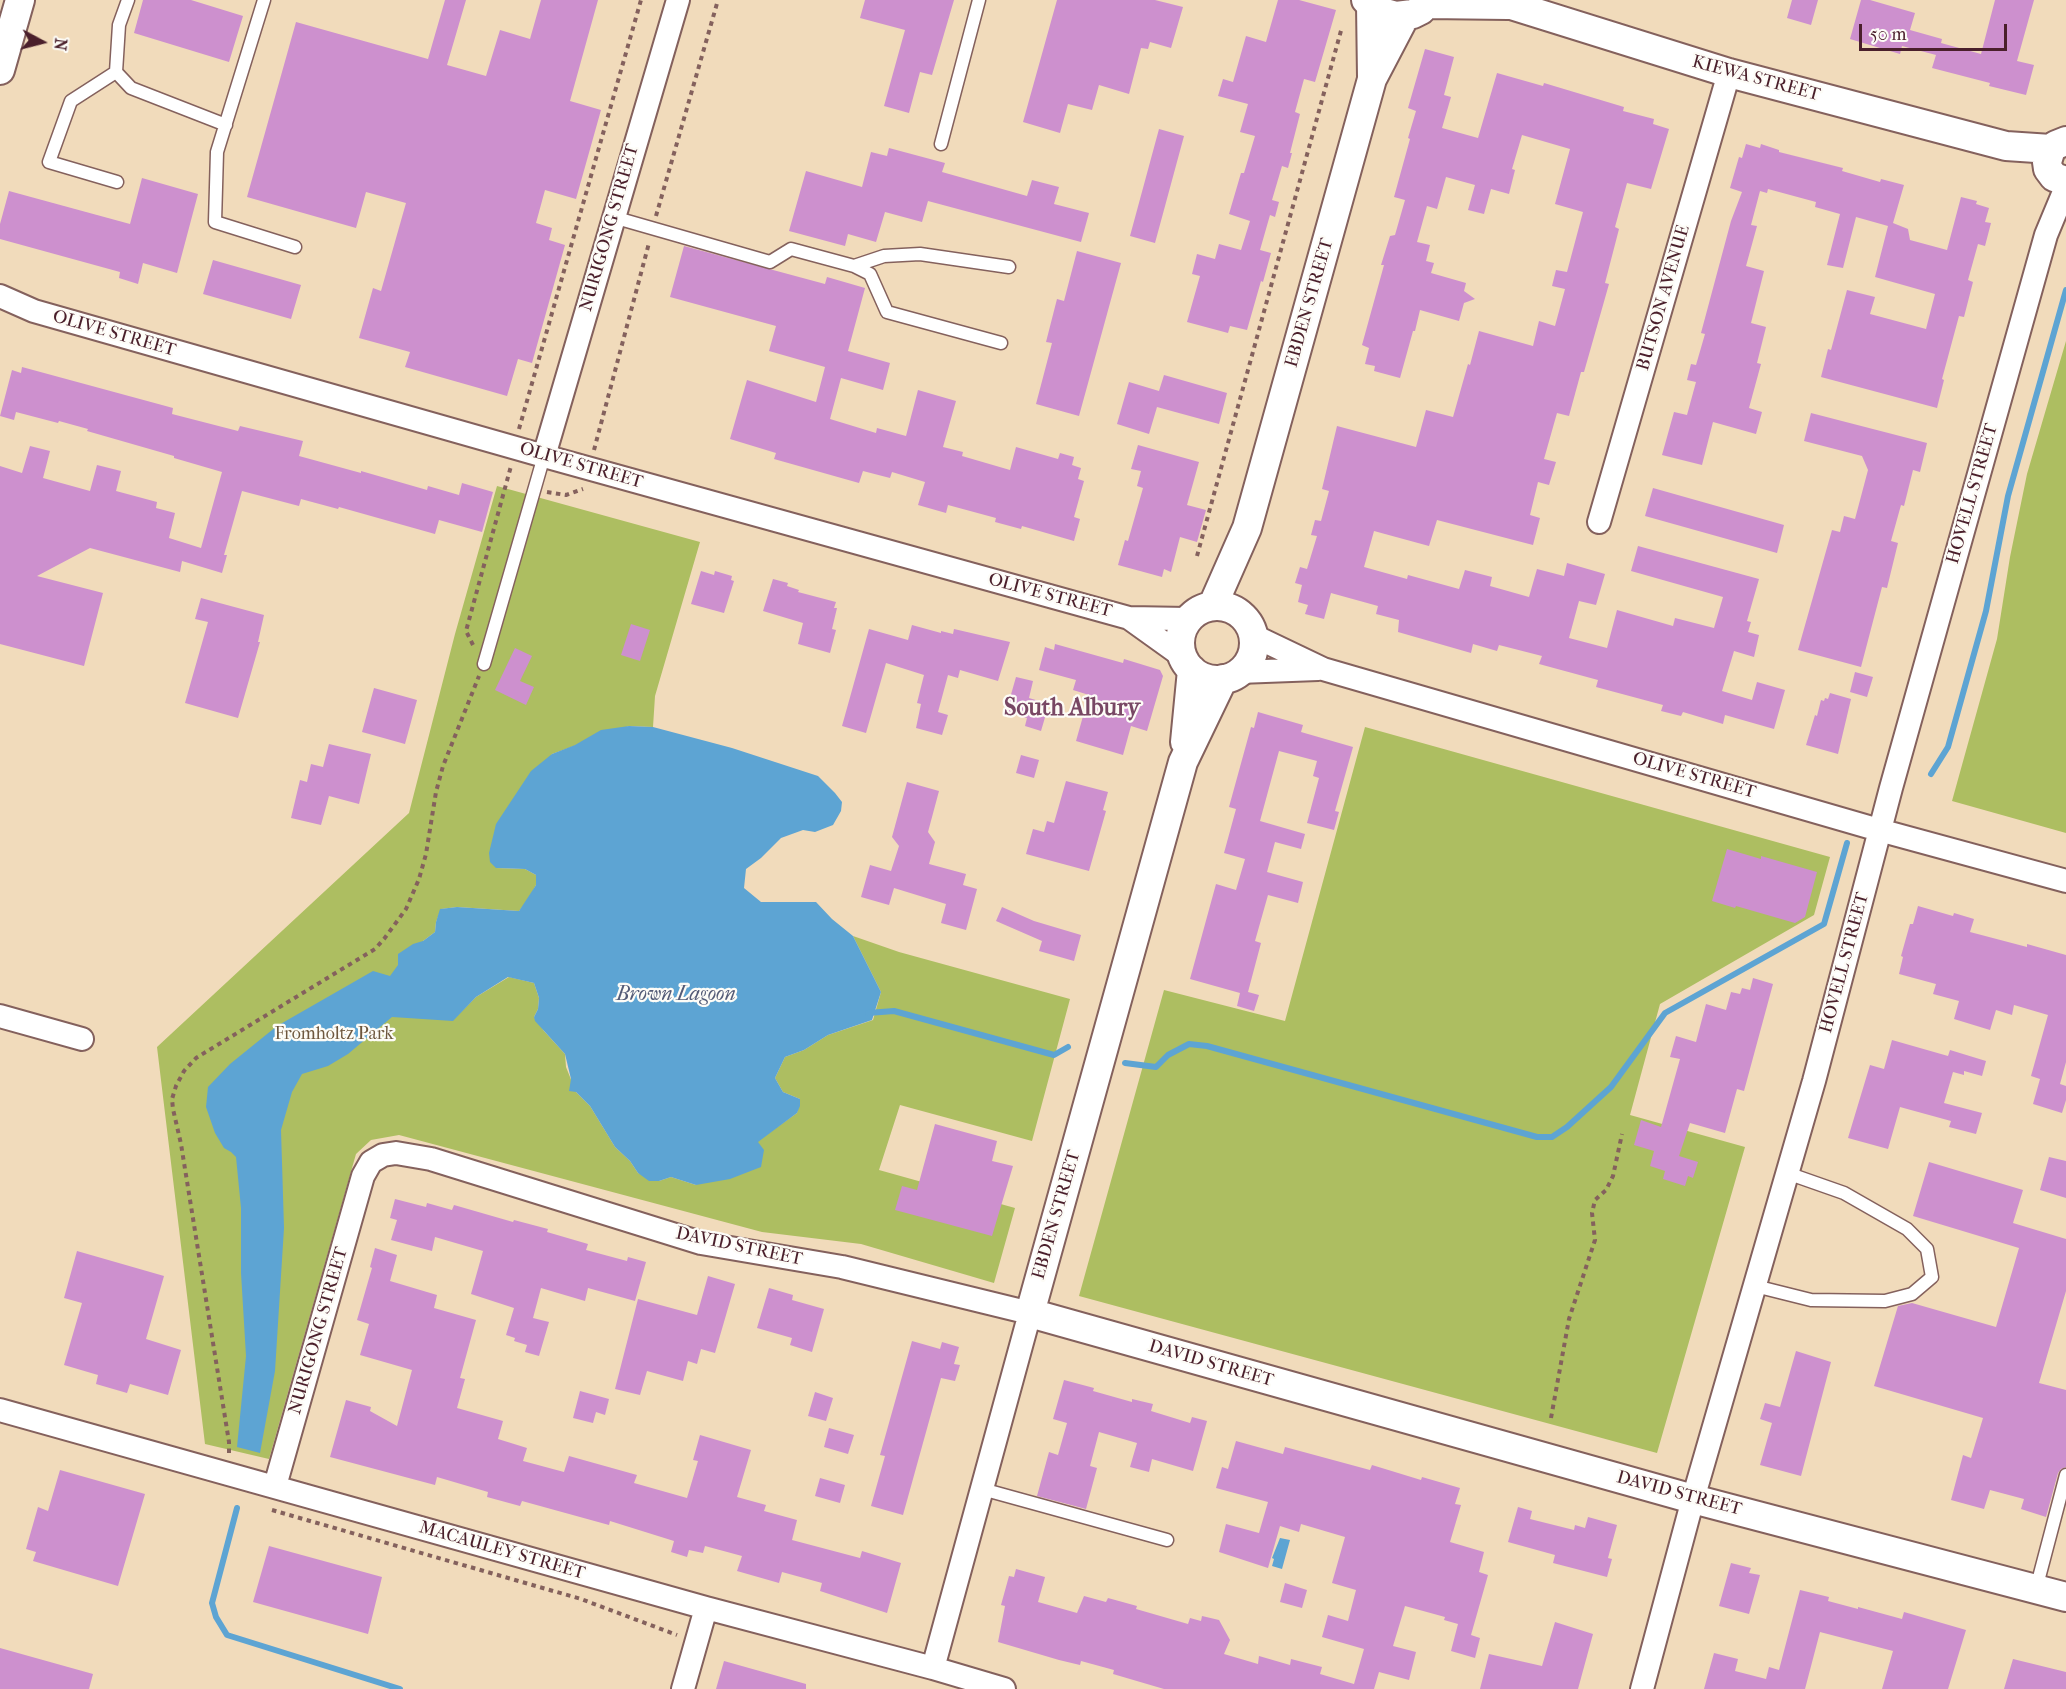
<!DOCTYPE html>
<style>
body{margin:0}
#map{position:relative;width:2066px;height:1689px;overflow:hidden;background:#f1dbbb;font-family:"IM FELL French Canon",serif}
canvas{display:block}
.north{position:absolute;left:12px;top:12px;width:60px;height:60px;-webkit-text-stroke:4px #fdfcf7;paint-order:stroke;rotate:97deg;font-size:16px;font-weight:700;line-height:24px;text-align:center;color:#4a1f2b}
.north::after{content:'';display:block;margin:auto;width:21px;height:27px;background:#4a1f2b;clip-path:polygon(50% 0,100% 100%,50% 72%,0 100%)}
.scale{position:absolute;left:1859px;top:24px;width:148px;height:27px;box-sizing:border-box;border:3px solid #4a1f2b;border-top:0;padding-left:8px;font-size:18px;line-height:21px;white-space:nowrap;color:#4a1f2b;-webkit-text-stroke:4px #fdfcf7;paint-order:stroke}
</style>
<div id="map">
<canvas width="2066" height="1689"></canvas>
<div class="north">N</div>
<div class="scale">50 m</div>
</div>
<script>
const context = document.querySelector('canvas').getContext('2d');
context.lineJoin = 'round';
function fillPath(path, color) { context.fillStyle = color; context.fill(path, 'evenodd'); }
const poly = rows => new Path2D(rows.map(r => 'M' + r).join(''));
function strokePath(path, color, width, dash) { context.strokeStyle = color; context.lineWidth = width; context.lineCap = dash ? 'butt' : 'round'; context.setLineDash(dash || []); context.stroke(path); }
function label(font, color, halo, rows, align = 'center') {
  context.font = font + ' "IM FELL French Canon",serif'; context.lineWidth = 4.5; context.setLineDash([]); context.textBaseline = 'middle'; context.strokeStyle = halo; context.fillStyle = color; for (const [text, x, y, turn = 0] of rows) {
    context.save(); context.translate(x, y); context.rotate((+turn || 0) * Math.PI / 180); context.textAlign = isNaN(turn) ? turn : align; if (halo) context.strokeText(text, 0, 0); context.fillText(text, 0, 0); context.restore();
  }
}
const green = poly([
 [2066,341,2066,833,1952,801,1997,639,2010,557,2027,474],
 [497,486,700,542,655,696,653,727,629,726,552,754,496,868,525,869,536,875,536,885,528,900,519,911,457,907,441,909,436,922,435,932,423,941,453,1020,476,997,509,977,534,983,539,998,538,1009,534,1017,544,1031,565,1054,566,1067,576,1092,590,1106,615,1147,630,1161,638,1173,659,1181,671,1177,696,1185,797,1113,800,1099,783,1092,775,1078,785,1057,804,1050,828,1035,873,1020,881,992,853,936,899,952,1070,999,1032,1141,900,1105,879,1170,1015,1208,994,1283,861,1244,762,1232,399,1135,371,1140,356,1154,269,1459,205,1444,157,1047,409,813,455,634],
 [1365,727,1830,857,1814,915,1660,1004,1630,1115,1745,1147,1657,1453,1079,1296,1164,990,1285,1021]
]);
const water = poly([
 [629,726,653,727,732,748,818,776,835,793,842,802,841,811,833,825,815,832,803,830,781,838,761,858,746,869,744,888,761,902,816,902,832,919,853,936,881,992,872,1020,828,1035,804,1050,785,1057,775,1078,783,1092,800,1099,800,1106,797,1113,758,1142,764,1150,761,1167,730,1179,696,1185,671,1177,659,1181,649,1181,638,1173,630,1161,615,1147,590,1106,576,1092,569,1091,571,1079,565,1054,535,1021,534,1017,538,1009,539,998,534,983,508,977,476,997,453,1021,392,1017,348,1054,328,1066,302,1074,292,1092,281,1130,284,1228,275,1371,260,1453,237,1447,246,1356,241,1273,241,1208,236,1157,231,1152,224,1148,215,1133,206,1107,208,1087,230,1064,277,1026,373,971,390,976,398,965,398,954,413,944,423,941,435,932,436,922,440,909,457,907,519,911,536,885,536,875,525,869,496,868,490,862,489,853,496,824,531,771,552,754,575,745,601,730],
 [1280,1538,1290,1540,1282,1569,1272,1566,1274,1559,1272,1558]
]);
const stream = poly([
 [1931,774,1948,747,1986,611,2008,496,2066,290],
 [868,1013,894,1011,1054,1055,1068,1047],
 [1125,1063,1156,1067,1168,1055,1189,1044,1207,1046,1537,1137,1552,1137,1567,1127,1611,1087,1665,1013,1824,924,1847,843],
 [237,1508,212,1603,216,1617,227,1635,400,1689]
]);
const building = poly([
 [143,0,191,0,243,16,229,62,134,33],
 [445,0,466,0,447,65,486,76,500,30,530,39,541,0,598,0,570,101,601,110,576,199,545,190,536,223,552,228,549,240,565,245,532,363,518,359,507,396,405,367,410,352,359,338,373,288,381,291,406,203,366,192,356,228,247,197,296,22,428,59],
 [865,0,954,0,932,75,920,72,909,113,884,106,905,30,860,18],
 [1057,0,1155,0,1183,7,1171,48,1150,42,1148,49,1141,48,1129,94,1099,85,1092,110,1068,104,1060,133,1023,122],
 [1278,0,1299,0,1336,10,1315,82,1304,79,1295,112,1300,114,1290,153,1292,153,1288,168,1282,166,1272,200,1279,202,1275,217,1270,215,1260,250,1271,253,1263,282,1261,281,1247,330,1230,326,1228,333,1187,322,1200,276,1192,274,1197,254,1215,259,1219,244,1241,250,1250,221,1229,214,1241,173,1244,173,1255,136,1240,132,1248,104,1218,96,1223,79,1233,82,1246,36,1266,42],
 [1792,0,1818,0,1811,25,1787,18],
 [1861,0,1870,0,1915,13,1910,30,1942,39,1941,43,1981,54,1995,0,2034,0,2017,61,2034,65,2026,95,1989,86,1990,83,1932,68,1936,55,1902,46,1900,54,1850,39],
 [1425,49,1454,57,1444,95,1451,97,1442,128,1478,138,1497,73,1543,86,1544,83,1624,107,1623,111,1654,119,1653,124,1669,129,1651,189,1627,183,1615,227,1619,229,1605,283,1609,284,1584,372,1581,372,1569,416,1557,413,1544,459,1556,462,1549,485,1538,482,1530,515,1540,518,1533,545,1437,520,1429,546,1374,531,1364,567,1407,579,1408,575,1459,589,1465,570,1492,577,1490,586,1529,597,1537,569,1564,576,1567,563,1605,574,1596,605,1579,601,1569,638,1607,648,1617,610,1673,626,1675,618,1714,628,1723,597,1631,571,1638,546,1759,579,1747,621,1751,622,1748,632,1759,635,1754,657,1734,651,1722,691,1752,700,1757,682,1785,690,1774,729,1725,715,1723,724,1683,712,1681,716,1661,711,1663,705,1596,687,1598,680,1539,664,1542,656,1499,645,1497,651,1473,644,1471,653,1398,632,1399,620,1376,614,1378,606,1331,593,1324,619,1305,614,1308,605,1298,602,1302,585,1295,583,1300,567,1307,569,1317,536,1311,535,1315,520,1321,521,1329,491,1322,489,1337,426,1416,447,1426,410,1453,417,1468,364,1470,365,1479,331,1533,346,1539,321,1555,326,1565,289,1552,286,1556,270,1567,272,1583,212,1555,204,1570,149,1522,135,1512,169,1515,170,1509,194,1491,189,1484,214,1468,210,1475,185,1446,177,1437,209,1427,206,1417,242,1430,245,1426,261,1434,263,1431,273,1466,283,1464,291,1475,299,1464,303,1459,321,1420,310,1415,331,1413,331,1400,378,1374,371,1375,366,1365,364,1369,348,1362,345,1384,265,1381,265,1390,236,1395,235,1405,200,1394,197,1410,139,1408,138,1416,111,1408,108],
 [1159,129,1184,136,1155,243,1130,236],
 [1746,144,1760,148,1761,144,1779,150,1779,152,1843,168,1842,171,1880,182,1881,179,1904,185,1893,223,1908,229,1910,240,1947,250,1961,197,1977,201,1976,204,1989,208,1985,222,1991,223,1985,246,1978,244,1968,280,1973,282,1964,317,1959,316,1942,379,1944,380,1937,408,1821,377,1828,349,1831,350,1847,290,1875,297,1870,314,1926,329,1935,294,1875,277,1888,226,1856,217,1843,268,1827,265,1840,214,1815,207,1816,202,1768,189,1767,193,1760,191,1751,225,1757,226,1746,266,1764,271,1751,323,1766,327,1757,363,1761,364,1749,408,1762,412,1756,434,1713,422,1702,465,1662,455,1674,412,1687,415,1696,382,1687,380,1691,364,1696,365,1705,334,1701,333,1731,221,1742,192,1730,188,1739,157,1742,158],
 [889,148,945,163,942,172,1027,196,1032,180,1059,187,1054,204,1089,213,1081,242,928,201,922,222,885,212,876,242,848,234,845,246,789,231,806,171,862,187,871,152,887,156],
 [142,178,198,194,177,273,143,263,138,284,119,278,120,272,0,239,0,224,9,191,130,224],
 [684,246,825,284,827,277,865,288,848,351,890,363,883,390,841,378,830,419,876,433,877,428,906,436,918,390,956,401,943,447,963,452,962,456,1010,470,1016,447,1058,459,1060,453,1074,457,1072,465,1081,468,1078,479,1084,481,1074,517,1080,519,1074,541,1022,526,1021,529,995,522,996,518,948,505,946,513,918,505,925,482,892,472,890,478,863,471,859,483,774,459,776,453,730,439,747,380,816,402,825,367,769,351,776,326,670,297],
 [1077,251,1121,263,1079,416,1036,404,1052,343,1046,342,1057,299,1064,301],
 [213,260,301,285,291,319,203,294],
 [22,367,173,408,172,414,238,431,240,426,303,441,299,456,361,473,361,471,427,490,428,486,459,495,462,483,493,492,482,532,439,520,435,534,339,507,338,509,301,499,299,506,242,491,224,555,227,555,222,573,182,561,180,572,90,548,37,576,103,593,84,666,0,644,0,466,22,473,30,446,50,451,43,478,90,491,97,465,121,471,116,491,157,502,156,508,175,513,169,538,201,548,222,472,174,458,174,456,87,431,88,429,59,421,58,423,16,412,14,420,0,416,12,370,21,373],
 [1164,375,1227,393,1219,424,1157,407,1149,434,1117,424,1129,382,1159,391],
 [1811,413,1927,443,1920,472,1913,470,1904,506,1901,505,1891,541,1898,543,1887,588,1882,587,1861,667,1798,650,1832,530,1840,532,1844,516,1855,519,1868,470,1862,456,1804,441],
 [1138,445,1199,462,1187,505,1206,510,1197,542,1180,537,1171,572,1164,569,1162,577,1118,565,1125,540,1128,541,1143,488,1137,486,1141,471,1131,469],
 [1653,488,1784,525,1777,553,1645,516],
 [701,571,714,575,715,571,732,576,731,580,734,581,724,613,691,604],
 [773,579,788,583,787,586,799,590,798,592,836,602,834,608,837,608,832,629,836,630,830,653,798,644,803,623,763,611],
 [201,598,264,615,258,642,260,642,238,718,185,703,208,622,195,619],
 [631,624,650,630,640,661,621,655],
 [912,625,941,633,941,631,953,634,954,629,1010,642,998,681,960,670,958,678,948,675,938,712,948,715,942,735,916,728,921,704,917,703,924,675,886,663,866,733,842,726,869,629,908,640],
 [1055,644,1123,663,1124,659,1160,670,1163,676,1147,731,1131,726,1123,755,1076,741,1089,695,1073,690,1076,680,1039,670,1045,647,1054,650],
 [515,648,532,656,520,681,534,687,526,705,495,690],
 [1855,672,1873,677,1867,697,1850,692],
 [1016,677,1033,681,1029,698,1049,704,1041,731,1025,726,1027,718,1006,712],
 [374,688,417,700,405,744,362,732],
 [1830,693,1851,699,1838,754,1806,745,1815,715,1817,716,1821,700,1824,701,1825,698,1828,699],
 [1258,712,1303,725,1301,732,1353,747,1335,811,1339,812,1334,830,1307,823,1319,778,1313,776,1317,761,1279,751,1260,821,1305,834,1301,849,1275,842,1267,872,1303,882,1298,903,1268,895,1255,941,1261,943,1248,992,1259,995,1254,1011,1237,1006,1240,993,1190,979,1216,884,1236,890,1245,859,1224,853,1236,809,1229,807,1251,727,1254,728],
 [329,744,371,754,359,804,329,796,321,825,291,818,300,780,307,782,311,764,323,767],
 [1021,755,1039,760,1034,778,1016,773],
 [1066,781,1108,792,1103,810,1106,811,1089,871,1026,854,1033,829,1044,832,1047,821,1054,823],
 [907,782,939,791,928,832,935,842,929,864,966,874,963,885,977,889,966,930,941,923,946,904,894,888,889,905,861,897,870,865,891,871,899,846,892,837],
 [1727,849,1761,859,1761,856,1817,872,1805,917,1795,923,1736,906,1735,908,1712,901],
 [1918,906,1953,916,1954,913,1974,919,1970,932,2027,947,2027,944,2066,955,2066,1062,2060,1084,2066,1086,2066,1100,2062,1113,2033,1104,2040,1079,2031,1076,2048,1015,2014,1005,2012,1015,1996,1010,1990,1030,1954,1019,1959,1001,1933,994,1936,984,1899,974,1903,957,1901,956,1910,924,1913,924],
 [1002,907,1034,921,1081,935,1074,961,1039,951,1042,941,996,921],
 [1753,978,1773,984,1744,1091,1737,1089,1725,1133,1690,1123,1679,1156,1698,1162,1693,1178,1688,1176,1685,1186,1663,1179,1665,1171,1650,1166,1654,1151,1634,1145,1641,1120,1661,1127,1680,1059,1670,1057,1676,1036,1696,1042,1706,1004,1726,1010,1731,992,1740,994,1742,988,1750,990],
 [1892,1040,1948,1056,1950,1050,1986,1061,1982,1076,1964,1071,1964,1075,1953,1072,1944,1103,1982,1113,1976,1134,1949,1127,1951,1121,1900,1107,1888,1149,1848,1138,1870,1065,1884,1069],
 [935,1124,997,1141,992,1161,1013,1166,992,1236,895,1210,902,1186,917,1190],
 [2049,1157,2066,1161,2066,1198,2040,1190],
 [1929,1162,2023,1190,2013,1223,2066,1239,2066,1291,2039,1383,2066,1390,2066,1467,2061,1469,2058,1473,2046,1517,2021,1509,2024,1499,1990,1490,1984,1509,1951,1500,1963,1455,1971,1458,1983,1418,1874,1386,1898,1306,1912,1303,1996,1327,2019,1248,1913,1216],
 [395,1199,426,1207,427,1203,452,1210,454,1205,513,1222,514,1220,548,1229,547,1232,588,1244,586,1250,627,1261,628,1257,646,1262,635,1301,588,1288,585,1301,541,1288,533,1318,549,1322,539,1356,525,1352,527,1345,514,1341,515,1338,506,1335,514,1308,471,1294,483,1251,435,1237,432,1251,391,1240,397,1220,390,1218],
 [375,1248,397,1255,390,1281,437,1295,434,1308,476,1320,460,1378,465,1379,457,1408,503,1421,498,1439,527,1448,523,1461,564,1472,569,1456,637,1475,634,1483,687,1498,698,1461,693,1460,700,1435,751,1450,737,1497,766,1505,764,1511,797,1520,792,1540,860,1558,862,1551,901,1563,887,1613,820,1591,822,1583,782,1572,779,1583,737,1571,742,1556,705,1546,703,1553,689,1550,687,1557,671,1552,674,1541,610,1521,609,1525,522,1501,520,1506,487,1497,488,1492,437,1477,435,1485,330,1457,346,1400,371,1407,370,1411,397,1426,412,1370,360,1355,369,1324,357,1320,372,1268,370,1267],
 [77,1251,164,1276,146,1339,181,1350,168,1395,130,1384,127,1393,96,1384,98,1375,64,1365,82,1303,64,1298],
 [708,1276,735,1284,715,1353,701,1349,697,1364,688,1361,683,1381,647,1371,640,1395,615,1389,638,1299,697,1315],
 [769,1288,793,1295,792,1300,824,1309,812,1352,790,1345,792,1338,757,1328],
 [912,1341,940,1349,942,1342,959,1347,954,1364,960,1365,955,1381,941,1378,903,1515,871,1506,885,1456,880,1455],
 [1796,1351,1831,1362,1801,1476,1760,1465,1772,1423,1760,1419,1765,1403,1780,1407],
 [1064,1380,1094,1388,1093,1391,1132,1402,1132,1399,1153,1404,1151,1411,1190,1423,1192,1417,1207,1421,1193,1471,1152,1459,1149,1472,1130,1467,1137,1443,1099,1432,1090,1466,1097,1468,1086,1509,1037,1496,1049,1452,1058,1455,1067,1423,1053,1419],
 [580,1391,609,1399,605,1415,596,1412,593,1423,573,1418],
 [815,1392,833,1398,826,1421,808,1416],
 [829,1428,854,1435,848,1454,824,1447],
 [1236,1441,1283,1454,1285,1447,1370,1470,1372,1465,1421,1480,1422,1477,1460,1488,1455,1504,1461,1505,1450,1542,1484,1552,1479,1572,1488,1575,1471,1635,1480,1638,1475,1658,1451,1651,1458,1624,1444,1620,1445,1617,1405,1606,1393,1646,1416,1652,1409,1680,1379,1672,1374,1689,1164,1689,1113,1674,1114,1670,1081,1661,1080,1665,1059,1660,998,1642,1005,1606,1001,1605,1009,1576,1014,1577,1016,1569,1045,1577,1038,1602,1077,1613,1084,1596,1106,1602,1108,1598,1137,1606,1136,1609,1188,1624,1190,1618,1201,1621,1202,1616,1219,1620,1230,1640,1224,1654,1258,1664,1259,1656,1290,1665,1291,1659,1322,1667,1320,1674,1354,1684,1364,1649,1322,1637,1328,1615,1348,1621,1356,1590,1332,1583,1345,1537,1301,1524,1299,1532,1280,1526,1268,1568,1219,1552,1226,1524,1259,1533,1268,1502,1216,1488,1222,1467,1228,1469],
 [60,1470,145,1494,118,1586,33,1561,36,1552,26,1549,38,1507,48,1511],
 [820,1478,845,1485,840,1503,815,1496],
 [1518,1507,1532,1511,1530,1519,1574,1530,1575,1525,1585,1528,1588,1517,1617,1525,1608,1558,1612,1559,1607,1577,1553,1563,1555,1555,1508,1542],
 [269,1546,382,1577,368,1634,253,1602],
 [1731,1563,1751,1568,1749,1573,1760,1575,1749,1614,1719,1606],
 [1285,1583,1307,1590,1302,1608,1280,1602],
 [1800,1590,1829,1597,1828,1601,1858,1609,1858,1607,1902,1619,1904,1612,1966,1630,1948,1689,1882,1689,1893,1651,1820,1632,1805,1689,1704,1689,1714,1653,1738,1659,1735,1671,1766,1679,1769,1667,1779,1670],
 [1555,1622,1593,1634,1578,1689,1480,1689,1489,1654,1542,1666],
 [0,1648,93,1674,89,1689,0,1689],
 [2013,1659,2066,1672,2066,1689,2004,1689],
 [724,1661,806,1684,806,1689,716,1689]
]);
const path = poly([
 [656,216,718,0],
 [519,429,641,0],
 [594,450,649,243],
 [547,492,566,495,583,489],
 [1197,556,1342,27],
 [473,645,466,631,511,466],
 [1551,1418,1569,1319,1595,1240,1592,1213,1595,1200,1606,1190,1613,1176,1622,1134],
 [229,1453,229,1442,181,1144,173,1109,172,1099,176,1086,184,1071,196,1058,375,949,384,939,406,909,419,879,426,854,436,792,443,766,479,676],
 [272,1510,581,1599,677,1635]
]);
const service = poly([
 [128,0,119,25,116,72,131,88,226,125],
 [264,0,217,152,215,222,295,247],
 [116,72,71,101,49,162,117,182],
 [941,144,979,0],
 [613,217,770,262,791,249,854,266,884,256,920,254,1009,267],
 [854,266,870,274,887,312,1001,343],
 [484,664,544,456],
 [1755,1286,1811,1300,1885,1301,1912,1294,1932,1277,1927,1249,1907,1229,1844,1193,1787,1173],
 [982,1489,1167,1540],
 [2036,1589,2066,1475]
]);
const minor = poly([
 [0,296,34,311,544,456,1129,618,1188,619],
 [544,456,678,0],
 [1599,522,1729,73],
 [1129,618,1182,656],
 [1254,636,1323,669,1879,830,2066,881],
 [1239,672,1318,669],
 [0,1016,82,1039],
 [0,1410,706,1608,933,1668,1004,1689],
 [275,1486,363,1176,371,1162,383,1155,396,1153,431,1159,701,1243,842,1267,1030,1313,933,1668],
 [683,1689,706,1608],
 [1642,1689,1693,1499,1814,1081,1891,788,2046,235,2066,187]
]);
const tertiary = poly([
 [1366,0,1378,11,1396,16,1413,14,1421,10],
 [1495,0,1729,73,2006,146,2051,149],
 [1427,4,1508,5],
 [1371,5,1372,77],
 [0,70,20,0],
 [2066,141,2056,145,2051,149,2047,162,2048,169,2054,177,2066,181],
 [1213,605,1247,528,1372,79,1405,16],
 '1180 643a37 37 0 1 1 74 0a37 37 0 1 1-74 0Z',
 [1223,679,1183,762,1030,1313,1693,1499,2066,1597],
 [1185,742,1192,670]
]);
const streetNames = [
 ["KIEWA STREET",1756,79,15],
 ["NURIGONG STREET",610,228,-74],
 ["BUTSON AVENUE",1664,298,-74],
 ["EBDEN STREET",1310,303,-74],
 ["OLIVE STREET",114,334,16],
 ["OLIVE STREET",581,466,16],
 ["HOVELL STREET",1973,494,-74],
 ["OLIVE STREET",1050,596,15],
 ["OLIVE STREET",1694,776,16],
 ["HOVELL STREET",1845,963,-75],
 ["EBDEN STREET",1057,1215,-74],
 ["DAVID STREET",739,1247,12],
 ["NURIGONG STREET",319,1331,-74],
 ["DAVID STREET",1211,1364,16],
 ["DAVID STREET",1679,1494,15],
 ["MACAULEY STREET",502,1551,16]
];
const parkNames = [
 ["Fromholtz Park",334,1035]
];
const waterNames = [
 ["Brown Lagoon",676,995]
];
const districtNames = [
 ["South Albury",1072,709]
];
fillPath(green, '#adbe61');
fillPath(water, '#5da4d3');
strokePath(stream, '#5da4d3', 6);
fillPath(building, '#cd90ce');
strokePath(service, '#84615d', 15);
strokePath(minor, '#84615d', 26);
strokePath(tertiary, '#84615d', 32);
strokePath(path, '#84615d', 4, [4.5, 4.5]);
strokePath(service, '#fff', 12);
strokePath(minor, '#fff', 22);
strokePath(tertiary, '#fff', 28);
label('18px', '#4a1f2b', '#fdfcf7', streetNames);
label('18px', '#6d573e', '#fdfcf7', parkNames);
label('italic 20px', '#535b77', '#fdfcf7', waterNames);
label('bold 24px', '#784764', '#fdfcf7', districtNames);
</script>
